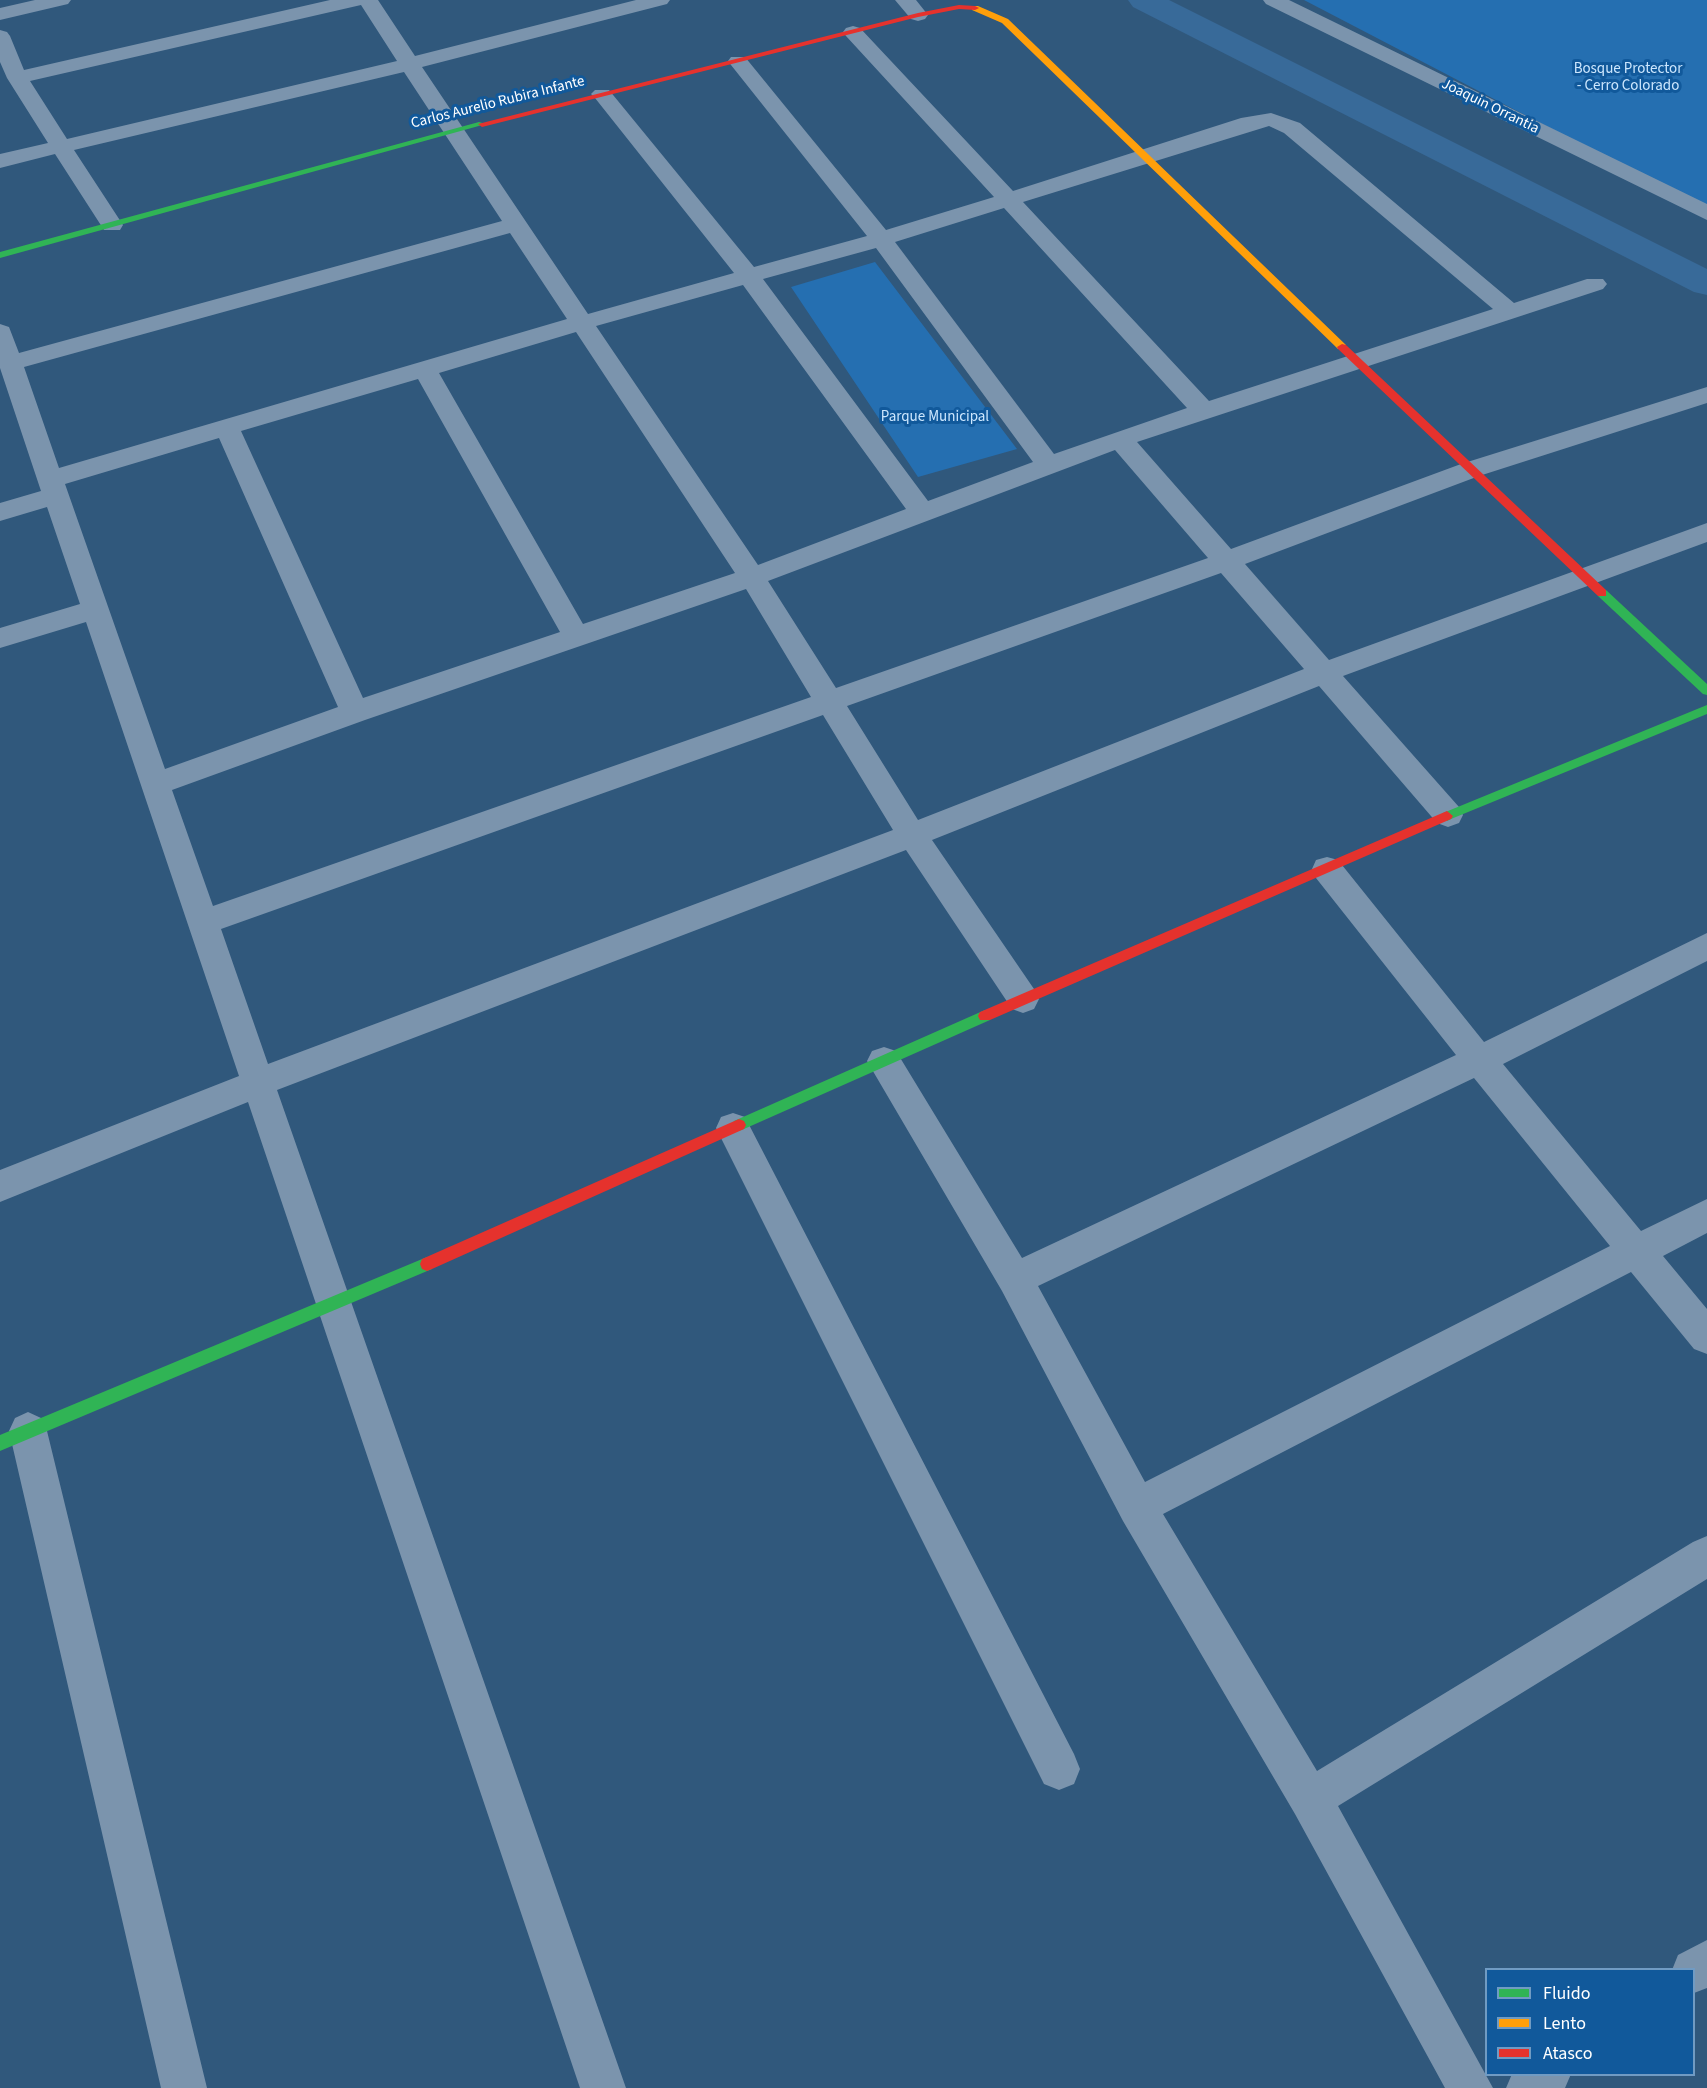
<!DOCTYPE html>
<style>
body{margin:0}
#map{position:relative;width:1707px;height:2088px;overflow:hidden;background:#30587c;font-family:"Source Sans 3",sans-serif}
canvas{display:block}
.legend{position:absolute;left:1485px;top:1968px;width:210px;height:108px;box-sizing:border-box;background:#11599b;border:2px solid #709bc3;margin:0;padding:8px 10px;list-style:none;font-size:18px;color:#fff}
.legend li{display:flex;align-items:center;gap:12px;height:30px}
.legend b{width:30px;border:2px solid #709bc3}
</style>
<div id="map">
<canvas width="1707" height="2088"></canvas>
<ul class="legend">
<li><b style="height:8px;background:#30b455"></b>Fluido</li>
<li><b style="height:8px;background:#ff9f0a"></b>Lento</li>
<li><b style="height:8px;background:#e5322d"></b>Atasco</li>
</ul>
</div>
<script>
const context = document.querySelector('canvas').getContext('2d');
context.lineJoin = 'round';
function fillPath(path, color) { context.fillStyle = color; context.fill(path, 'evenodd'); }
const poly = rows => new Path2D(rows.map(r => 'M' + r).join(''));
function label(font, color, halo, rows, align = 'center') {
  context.font = font + ' "Source Sans 3",sans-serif'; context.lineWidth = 6; context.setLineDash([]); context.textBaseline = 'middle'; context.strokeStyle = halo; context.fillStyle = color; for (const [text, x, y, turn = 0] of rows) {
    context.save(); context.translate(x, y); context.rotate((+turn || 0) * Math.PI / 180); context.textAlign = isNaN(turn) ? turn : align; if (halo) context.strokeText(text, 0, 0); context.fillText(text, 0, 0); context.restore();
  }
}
const green = poly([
 [1304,0,1707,0,1707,210],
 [875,262,1017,449,918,477,791,287]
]);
const canal = poly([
 [1128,0,1169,0,1707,269,1707,295,1694,292,1133,7,1128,0]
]);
const street = poly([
 [35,0,71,0,68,4,0,20,0,8,35,0],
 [330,0,378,0,415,56,636,0,670,0,667,4,422,67,588,314,734,273,595,98,591,94,595,90,609,90,754,267,867,236,731,65,728,61,731,57,745,57,886,230,994,197,846,36,843,32,846,28,853,26,860,28,1013,191,1241,118,1271,113,1300,123,1514,303,1587,279,1603,279,1607,284,1603,289,1137,442,1231,549,1461,464,1707,387,1707,403,1479,476,1245,564,1329,660,1707,523,1707,542,1343,676,1459,807,1463,815,1459,823,1448,827,1437,823,1319,686,932,840,1034,989,1039,999,1034,1009,1023,1013,1012,1009,906,850,277,1090,626,2088,580,2088,248,1102,0,1202,0,1170,239,1076,86,622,0,648,0,628,80,604,47,507,0,521,0,503,41,491,0,368,0,324,9,327,19,353,502,221,404,72,74,150,123,225,120,230,104,230,55,154,0,168,0,154,48,143,7,78,0,62,0,30,7,32,10,36,24,70,330,0],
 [361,5,397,61,67,139,30,81,361,5],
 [1269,126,1284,133,1493,309,1209,401,1023,202,1269,126],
 [1004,208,1187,408,1054,454,895,242,1004,208],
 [510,233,567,319,59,468,24,367,510,233],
 [876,248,1033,462,928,501,763,279,876,248],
 [743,285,906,509,758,565,596,326,743,285],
 [576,332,735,573,583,624,439,373,576,332],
 [418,379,560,632,363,698,241,431,418,379],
 [219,438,338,707,165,769,65,484,219,438],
 [1115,450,1208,558,836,688,768,581,1115,450],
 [1221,573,1304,669,918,820,847,706,1221,573],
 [746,589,811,697,213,906,172,790,365,720,746,589],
 [823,715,893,830,268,1064,221,929,823,715],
 [895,0,916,0,928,15,925,19,918,21,911,19,895,0],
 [1263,0,1289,0,1707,204,1707,220,1266,4,1263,0],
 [1327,857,1338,860,1484,1042,1707,933,1707,961,1503,1064,1641,1231,1707,1199,1707,1233,1663,1256,1707,1309,1707,1354,1694,1349,1631,1272,1163,1514,1317,1771,1693,1542,1707,1536,1707,1579,1338,1806,1493,2088,1445,2088,1295,1814,1123,1521,1002,1291,867,1061,872,1051,884,1047,896,1051,1022,1258,1456,1055,1316,878,1312,869,1316,860,1327,857],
 [1474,1078,1610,1246,1145,1482,1038,1286,1474,1078],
 [733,1113,745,1117,1074,1754,1080,1769,1074,1784,1059,1790,1044,1784,716,1128,721,1117,733,1113],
 [28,1412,41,1418,47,1431,207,2088,161,2088,9,1431,15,1418,28,1412],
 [1707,1940,1707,1988,1694,1993,1694,1970,1672,1970,1678,1955,1707,1940],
 [1512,2074,1571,2074,1565,2088,1506,2088,1512,2074]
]);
const fast = poly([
 [479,122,486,124,0,258,0,252,479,122],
 [1602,589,1606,590,1707,684,1707,695,1703,694,1598,596,1598,590,1602,589],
 [1707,705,1707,714,1451,819,1447,821,1441,816,1443,813,1707,705],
 [985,1010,990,1012,992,1016,990,1020,744,1129,739,1131,734,1129,732,1125,734,1121,985,1010],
 [427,1257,432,1259,434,1264,432,1269,0,1451,0,1435,427,1257]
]);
const slow = poly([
 [972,6,978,6,1008,19,1346,345,1346,349,1338,349,1002,23,972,10,972,6]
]);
const jam = poly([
 [959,5,975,6,979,8,975,10,959,9,918,17,482,127,478,124,918,13,959,5],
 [1342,344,1346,345,1606,590,1606,596,1598,596,1338,349,1337,347,1342,344],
 [1447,811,1453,816,1451,819,990,1020,980,1020,978,1016,980,1012,1447,811],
 [739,1119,744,1121,746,1125,744,1129,432,1269,427,1271,422,1269,420,1264,422,1259,739,1119]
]);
const farParknames = [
 ["Bosque Protector",1628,70],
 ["- Cerro Colorado",1628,87],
 ["Parque Municipal",935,418]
];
const farStreetnames = [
 ["Carlos Aurelio Rubira Infante",498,103,-14],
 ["Joaquin Orrantia",1490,107,26]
];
fillPath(green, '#256fb1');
fillPath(canal, '#386a99');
fillPath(street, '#7b94ad');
fillPath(fast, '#30b455');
fillPath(slow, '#ff9f0a');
fillPath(jam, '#e5322d');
label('15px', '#cde7fe', '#11599b', farParknames);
label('15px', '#fff', '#11599b', farStreetnames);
</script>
